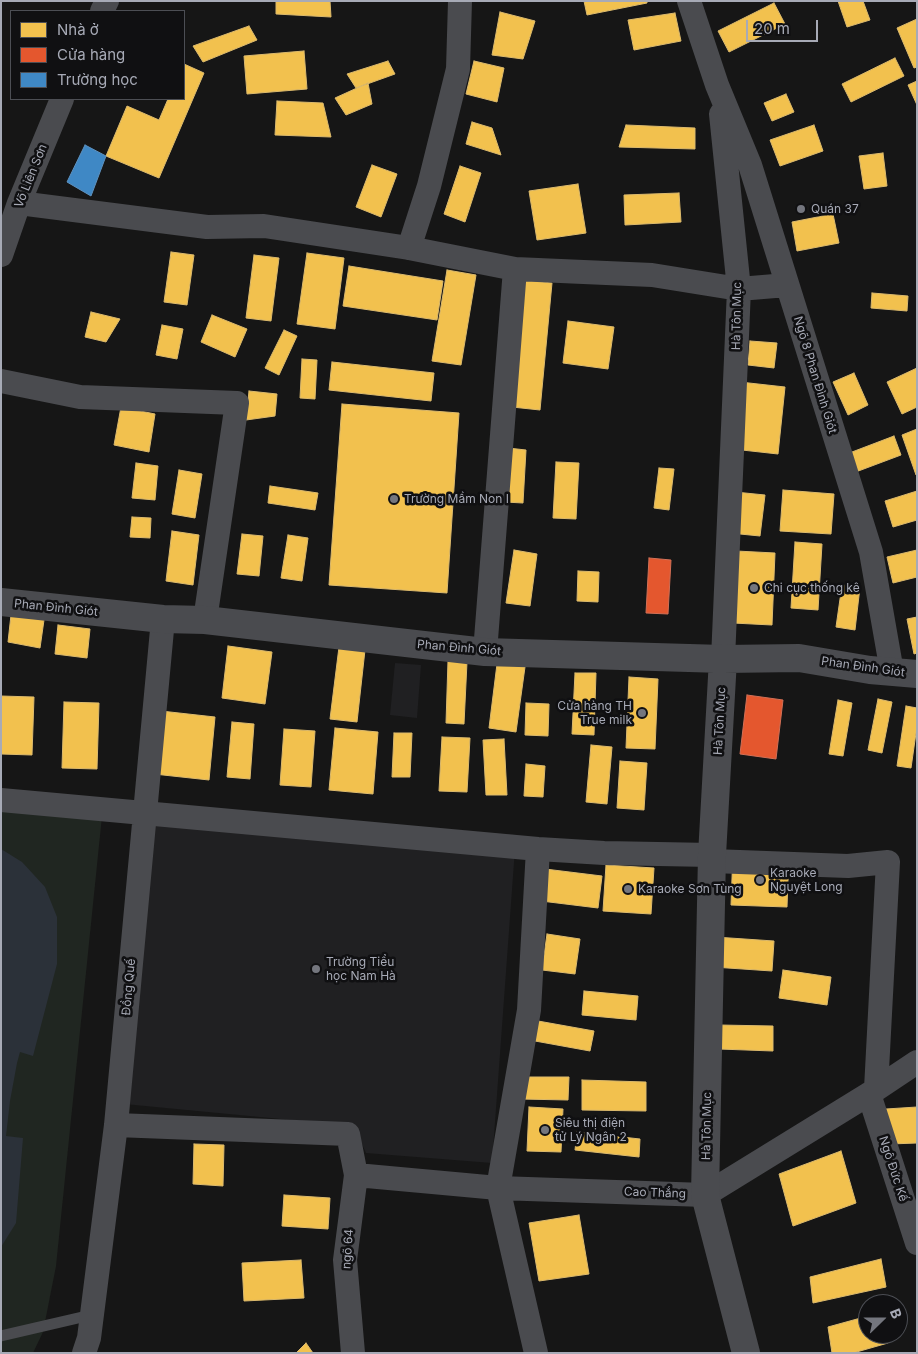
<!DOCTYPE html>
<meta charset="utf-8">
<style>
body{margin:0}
#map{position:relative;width:918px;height:1354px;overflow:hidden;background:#161616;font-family:Inter,sans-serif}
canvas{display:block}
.frame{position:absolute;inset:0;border:2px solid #a7aab6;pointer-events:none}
.legend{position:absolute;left:10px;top:10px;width:175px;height:90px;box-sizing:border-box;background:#101012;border:1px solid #4c4e54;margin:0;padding:6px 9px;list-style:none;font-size:15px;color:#a7aab6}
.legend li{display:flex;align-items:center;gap:10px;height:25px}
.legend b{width:25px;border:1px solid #4c4e54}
.north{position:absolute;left:858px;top:1294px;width:50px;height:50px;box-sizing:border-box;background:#101012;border:1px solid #4c4e54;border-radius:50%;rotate:68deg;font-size:14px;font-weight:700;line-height:20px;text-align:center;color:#a7aab6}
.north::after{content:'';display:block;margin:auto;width:18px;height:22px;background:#74767e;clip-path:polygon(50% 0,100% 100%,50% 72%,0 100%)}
.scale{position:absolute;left:746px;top:20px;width:72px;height:22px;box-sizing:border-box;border:2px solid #a7aab6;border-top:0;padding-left:6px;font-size:15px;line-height:18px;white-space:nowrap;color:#a7aab6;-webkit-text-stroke:4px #101012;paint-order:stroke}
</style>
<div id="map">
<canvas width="918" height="1354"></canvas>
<div class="frame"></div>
<ul class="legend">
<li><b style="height:14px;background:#f2c14e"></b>Nhà ở</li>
<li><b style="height:14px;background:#e4572e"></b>Cửa hàng</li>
<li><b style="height:14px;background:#3f88c5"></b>Trường học</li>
</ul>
<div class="north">B</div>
<div class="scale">20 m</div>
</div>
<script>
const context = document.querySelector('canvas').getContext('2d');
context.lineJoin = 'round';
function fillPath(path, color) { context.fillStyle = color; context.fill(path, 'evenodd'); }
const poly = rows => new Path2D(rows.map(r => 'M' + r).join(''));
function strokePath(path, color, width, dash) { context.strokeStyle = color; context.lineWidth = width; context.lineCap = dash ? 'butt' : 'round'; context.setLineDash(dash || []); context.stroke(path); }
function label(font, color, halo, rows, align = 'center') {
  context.font = font + ' Inter,sans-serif'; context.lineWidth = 5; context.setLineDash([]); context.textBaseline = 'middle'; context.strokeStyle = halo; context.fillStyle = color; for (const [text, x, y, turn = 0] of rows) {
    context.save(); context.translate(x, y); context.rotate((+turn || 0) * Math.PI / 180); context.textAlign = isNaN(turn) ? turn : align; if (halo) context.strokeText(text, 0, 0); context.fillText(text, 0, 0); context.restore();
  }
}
const built = poly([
 [395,663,421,665,417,718,390,715],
 [141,805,516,835,492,1163,366,1153,354,1126,114,1103]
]);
const green = poly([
 [1,803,102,816,56,1266,43,1332,33,1353,1,1353]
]);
const water = poly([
 [1,849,22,862,45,887,57,917,57,964,33,1056,20,1052,17,1063,10,1101,6,1136,23,1138,16,1223,1,1247]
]);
const homes = poly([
 [276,1,330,1,331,17,276,14,276,1],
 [584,1,647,1,647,3,587,15,584,1],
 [838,1,863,1,870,20,847,27,838,1],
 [774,3,785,24,729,52,718,31,774,3],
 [500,12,535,21,523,59,492,55,500,12],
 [675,13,681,41,634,50,628,20,675,13],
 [917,19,917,67,914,68,897,28,917,19],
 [249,26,257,40,203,62,193,46,249,26],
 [304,51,307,89,247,94,244,56,304,51],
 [895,58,904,76,851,102,842,84,895,58],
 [388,61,395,74,356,88,347,74,388,61],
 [474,61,504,68,497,102,466,94,474,61],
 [184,64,204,73,159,178,106,156,127,106,159,120,168,99,184,99,184,64],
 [917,81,917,105,908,85,917,81],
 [368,83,372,104,346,115,335,98,368,83],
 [786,94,794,112,772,121,764,103,786,94],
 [277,101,323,103,331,137,275,135,277,101],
 [472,122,492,128,501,155,466,144,472,122],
 [626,125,695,128,695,149,619,147,626,125],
 [814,125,823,151,780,166,770,140,814,125],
 [883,153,887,186,864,189,859,156,883,153],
 [372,165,397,174,381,217,356,207,372,165],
 [460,166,481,173,465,222,444,214,460,166],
 [578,184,586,233,537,240,529,191,578,184],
 [679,193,681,222,625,225,624,195,679,193],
 [833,214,839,243,797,251,792,222,833,214],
 [171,252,194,255,187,305,164,302,171,252],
 [307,253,344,258,335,329,297,324,307,253],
 [254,255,279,258,271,321,246,318,254,255],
 [349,266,443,281,437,320,343,306,349,266],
 [447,270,476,275,461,365,432,361,447,270],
 [524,280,552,283,540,410,512,407,524,280],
 [872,293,908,296,907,311,871,308,872,293],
 [91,312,120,319,106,342,85,337,91,312],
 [212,315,247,329,235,357,201,342,212,315],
 [568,321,614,327,608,369,563,363,568,321],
 [162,325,183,329,177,359,156,355,162,325],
 [284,330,297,336,279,375,265,368,284,330],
 [750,341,777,343,774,368,748,365,750,341],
 [302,359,317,360,315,399,300,398,302,359],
 [332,362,434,373,431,401,329,390,332,362],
 [917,368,917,407,902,414,887,382,917,368],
 [854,373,868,405,848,415,833,382,854,373],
 [740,382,785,387,778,454,733,449,740,382],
 [249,391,277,394,275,416,246,420,249,391],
 [342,404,459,413,447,593,329,585,342,404],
 [121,407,155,414,149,452,114,445,121,407],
 [917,429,917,474,916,475,902,435,917,429],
 [894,436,901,455,853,473,852,452,894,436],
 [508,448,526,450,523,503,505,502,508,448],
 [556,462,579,463,576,519,553,518,556,462],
 [136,463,158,466,155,500,132,498,136,463],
 [659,468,674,469,669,510,654,508,659,468],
 [179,470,202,474,195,518,172,514,179,470],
 [270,486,318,493,315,510,268,503,270,486],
 [783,490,834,494,831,534,780,531,783,490],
 [917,491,917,520,893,527,885,501,917,491],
 [735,492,765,495,760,536,730,533,735,492],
 [132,517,151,518,150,538,130,537,132,517],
 [172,531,199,535,193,585,166,581,172,531],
 [242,534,263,536,259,576,237,574,242,534],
 [288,535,308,538,302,581,281,578,288,535],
 [795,542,822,544,818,610,791,608,795,542],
 [514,550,537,554,530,606,506,603,514,550],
 [917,550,917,577,893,583,887,557,917,550],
 [736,551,775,553,772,625,733,623,736,551],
 [578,571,599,572,598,602,577,601,578,571],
 [842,585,860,587,855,630,836,627,842,585],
 [11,615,44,620,40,648,8,642,11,615],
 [917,617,917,653,914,654,907,619,917,617],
 [58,625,90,629,87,658,55,654,58,625],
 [228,646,272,652,265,704,222,698,228,646],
 [339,647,365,650,357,722,330,719,339,647],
 [448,661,467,662,464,724,446,723,448,661],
 [497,664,525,667,516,732,489,728,497,664],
 [575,673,596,673,594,735,572,734,575,673],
 [629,677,658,679,655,749,626,748,629,677],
 [1,696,34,697,32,755,1,754,1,696],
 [878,699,892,702,882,753,868,750,878,699],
 [838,700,852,703,843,756,829,754,838,700],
 [64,702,99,703,97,769,62,768,64,702],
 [526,703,549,704,548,736,525,735,526,703],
 [906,706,917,708,917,726,911,768,897,766,906,706],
 [161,711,215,717,209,780,154,774,161,711],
 [232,722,254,724,250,779,227,777,232,722],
 [335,728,378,732,373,794,329,790,335,728],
 [284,729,315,731,311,787,280,785,284,729],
 [394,733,412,733,410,777,392,777,394,733],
 [442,737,470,738,467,792,439,791,442,737],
 [504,739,507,795,486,795,483,740,504,739],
 [591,745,612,747,607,804,586,802,591,745],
 [620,761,647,763,644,810,617,808,620,761],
 [526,764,545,766,543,797,524,796,526,764],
 [733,852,789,854,787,907,731,905,733,852],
 [606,865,654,868,651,914,603,911,606,865],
 [545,869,602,876,598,908,541,901,545,869],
 [547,934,580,939,575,974,542,970,547,934],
 [715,937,774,941,772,971,713,967,715,937],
 [783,970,831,977,827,1005,779,998,783,970],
 [584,991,638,996,636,1020,582,1015,584,991],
 [538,1021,594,1031,590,1051,535,1041,538,1021],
 [719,1025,773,1026,773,1051,719,1049,719,1025],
 [526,1077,569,1077,568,1100,520,1099,526,1077],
 [582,1080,646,1082,646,1111,582,1110,582,1080],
 [529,1107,563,1109,561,1152,527,1151,529,1107],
 [917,1107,917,1143,890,1144,886,1109,917,1107],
 [577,1132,640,1139,639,1157,575,1150,577,1132],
 [194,1144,224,1145,223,1186,193,1184,194,1144],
 [841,1151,856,1203,793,1226,779,1174,841,1151],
 [284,1195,330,1198,328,1229,282,1226,284,1195],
 [579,1215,589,1274,539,1281,529,1223,579,1215],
 [881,1259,886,1287,813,1303,810,1277,881,1259],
 [301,1260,304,1298,244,1301,242,1263,301,1260],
 [868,1316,868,1334,886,1334,888,1343,853,1353,832,1353,828,1327,868,1316],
 [306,1343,313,1353,296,1353,306,1343]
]);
const shops = poly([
 [649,558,671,560,668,614,646,613,649,558],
 [747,695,783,700,776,759,740,754,747,695]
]);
const schools = poly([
 [85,145,106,156,91,196,67,182,85,145]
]);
const service = poly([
 [1,1336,91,1315]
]);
const minor = poly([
 [689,1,717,85,750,165,871,552,892,672],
 [102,11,107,1],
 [721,114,739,289,723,659],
 [19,203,207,227,264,226,409,248,515,269,652,275,739,289,787,285],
 [409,248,429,186,458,69,460,1],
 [1,255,19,203,62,99],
 [1,381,80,397,237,403,205,620],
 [485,652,515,269],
 [1,800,538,849,604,853,712,855],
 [712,861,848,866,888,862,876,1089],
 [869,1094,917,1243],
 [116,1125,348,1134,356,1175,345,1260,353,1353],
 [356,1175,498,1188,705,1195,869,1094,917,1062],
 [84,1353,89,1338,116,1125,163,619],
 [536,1353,498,1188,529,1010,538,849]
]);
const tertiary = poly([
 [1,602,163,619,205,620,485,652,723,659,799,658,870,670,917,674],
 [723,659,712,855,705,1195,746,1353]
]);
const markers = [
 [801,209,5,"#74767e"],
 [394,499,5,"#74767e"],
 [754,588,5,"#74767e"],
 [642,713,5,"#74767e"],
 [760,880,5,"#74767e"],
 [628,889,5,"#74767e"],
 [316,969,5,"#74767e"],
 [545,1130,5,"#74767e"]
];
const streetNames = [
 ["Võ Liên Sơn",31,176,-68],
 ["Hà Tôn Mục",737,316,-89],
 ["Ngõ 8 Phan Đình Giót",815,375,73],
 ["Phan Đình Giót",56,608,6],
 ["Phan Đình Giót",459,648,5],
 ["Phan Đình Giót",863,667,8],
 ["Hà Tôn Mục",720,721,-87],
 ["Đồng Quế",129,987,-85],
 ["Hà Tôn Mục",707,1126,-89],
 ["Ngô Đức Kế",893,1169,72],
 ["Cao Thắng",655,1193,2],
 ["ngõ 64",348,1249,-86]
];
const poiNames = [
 ["Quán 37",811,209],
 ["Trường Mầm Non I",404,499],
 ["Chi cục thống kê",764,588],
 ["Cửa hàng TH",632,706,"right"],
 ["True milk",632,720,"right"],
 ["Karaoke",770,873],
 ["Nguyệt Long",770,887],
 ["Karaoke Sơn Tùng",638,889],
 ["Trường Tiểu",326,962],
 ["học Nam Hà",326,976],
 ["Siêu thị điện",555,1123],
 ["tử Lý Ngân 2",555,1137]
];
fillPath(built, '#202022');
fillPath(green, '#202621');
fillPath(water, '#2b3139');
fillPath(homes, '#f2c14e');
strokePath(homes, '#dcba6d', 1);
fillPath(shops, '#e4572e');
strokePath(shops, '#d27057', 1);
fillPath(schools, '#3f88c5');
strokePath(schools, '#5e92c0', 1);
strokePath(service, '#4a4b4f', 11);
strokePath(minor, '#4a4b4f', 24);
strokePath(tertiary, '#4a4b4f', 28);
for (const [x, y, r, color] of markers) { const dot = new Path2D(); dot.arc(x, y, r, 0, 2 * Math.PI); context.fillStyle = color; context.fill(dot); strokePath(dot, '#101012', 2); }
label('12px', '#a7aab6', '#101012', streetNames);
label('12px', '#a7aab6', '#101012', poiNames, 'left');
</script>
